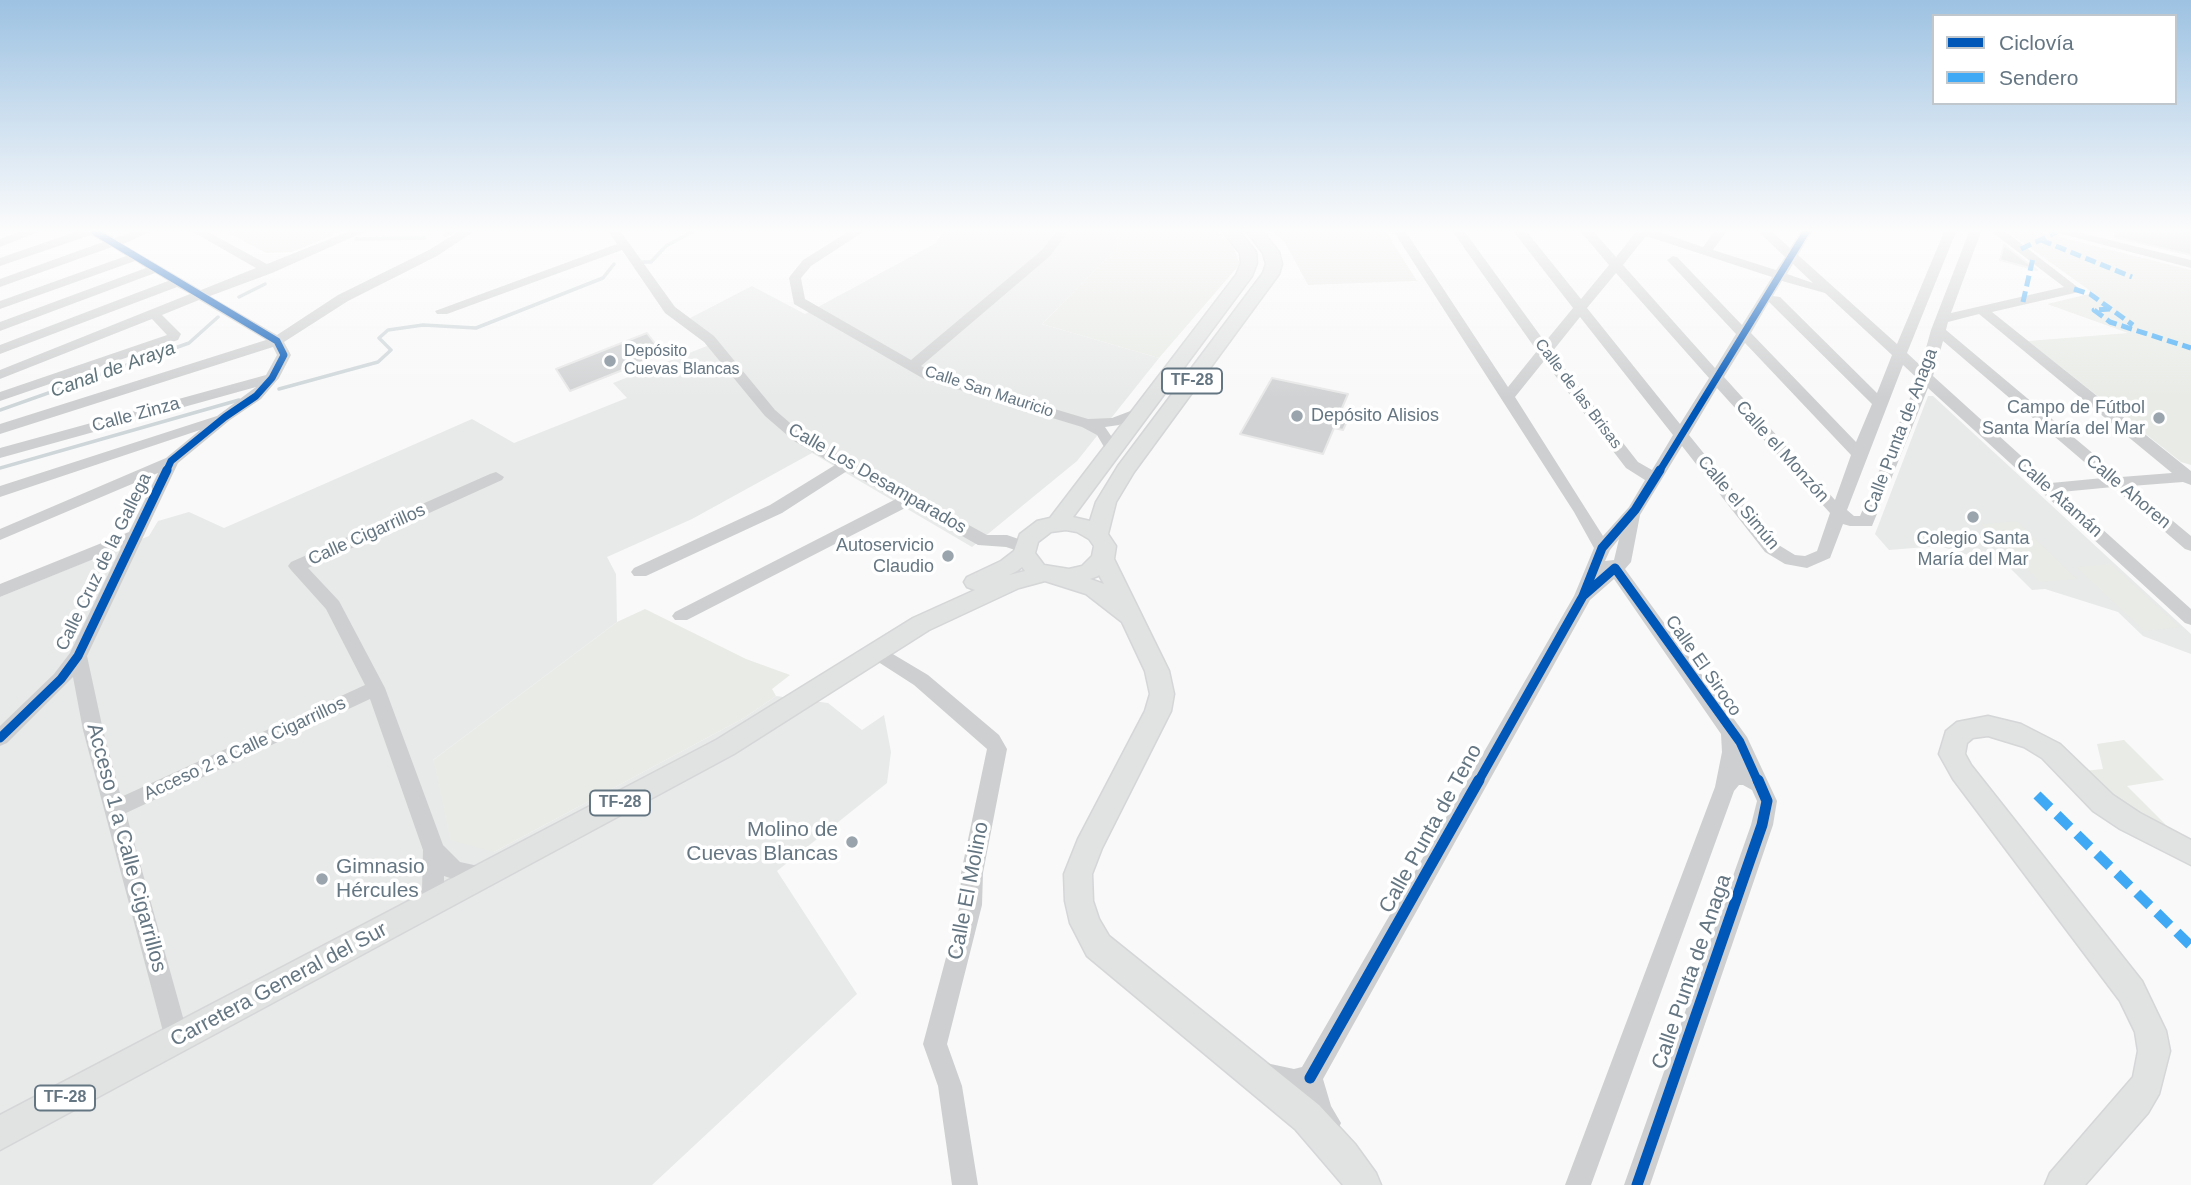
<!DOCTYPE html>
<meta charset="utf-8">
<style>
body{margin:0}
#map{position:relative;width:2191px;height:1185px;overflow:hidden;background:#f9f9f9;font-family:Helvetica,sans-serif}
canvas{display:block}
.legend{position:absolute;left:1932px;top:14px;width:245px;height:91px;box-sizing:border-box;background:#fff;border:2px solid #c1c8cd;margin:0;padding:9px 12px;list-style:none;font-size:21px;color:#657683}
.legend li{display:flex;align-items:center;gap:14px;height:35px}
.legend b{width:35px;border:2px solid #c1c8cd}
</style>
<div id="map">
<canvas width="2191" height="1185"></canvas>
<ul class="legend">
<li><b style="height:9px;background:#0057b8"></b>Ciclovía</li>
<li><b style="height:9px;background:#3fa9f5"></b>Sendero</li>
</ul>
</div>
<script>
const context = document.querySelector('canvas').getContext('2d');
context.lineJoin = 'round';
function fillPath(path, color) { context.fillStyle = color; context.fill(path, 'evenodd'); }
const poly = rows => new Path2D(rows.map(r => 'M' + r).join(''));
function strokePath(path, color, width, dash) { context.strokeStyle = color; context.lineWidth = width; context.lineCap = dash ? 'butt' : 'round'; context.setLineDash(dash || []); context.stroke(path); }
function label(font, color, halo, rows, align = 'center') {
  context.font = font + ' Helvetica,sans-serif'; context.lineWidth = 7; context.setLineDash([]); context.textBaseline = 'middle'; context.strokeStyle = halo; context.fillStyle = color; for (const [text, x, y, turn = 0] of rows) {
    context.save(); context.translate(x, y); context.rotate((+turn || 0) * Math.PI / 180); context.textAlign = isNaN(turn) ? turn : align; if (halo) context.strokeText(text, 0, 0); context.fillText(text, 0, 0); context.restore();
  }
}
const built = poly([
 [942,232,1118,232,1117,248,1042,324,1159,358,1077,461,972,547,812,453,692,519,607,557,616,574,617,622,433,760,494,852,744,718,776,696,828,703,862,730,884,715,891,752,887,783,777,871,857,994,652,1185,0,1185,0,597,149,536,158,521,189,512,224,528,472,419,514,443,627,398,613,383,717,342,690,318,752,286,805,314,936,243],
 [1928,396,1933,396,2191,634,2191,654,2143,636,2118,612,2045,589,2032,590,2010,568,1939,546,1889,550,1875,534]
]);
const green = poly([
 [227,232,340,232,292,252,266,253],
 [1118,232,1219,232,1233,246,1240,264,1159,358,1042,324,1117,248],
 [1273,232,1386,232,1417,281,1308,285,1284,241],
 [2008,232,2039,232,2191,270,2191,465,2181,462,2028,341,2128,333,2047,304,2093,293],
 [2017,521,2077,579,2040,582,1981,524],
 [2111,564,2180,627,2144,631,2076,567],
 [645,609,746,659,790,675,772,689,776,696,744,718,494,852,450,840,433,760,617,622],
 [2124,740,2164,780,2127,786,2170,829,2137,814,2095,783,2084,771,2103,769,2097,744]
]);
const stream = poly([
 [445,235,452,232],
 [356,239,425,238],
 [639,262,651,262,666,246,692,232],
 [239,297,265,284],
 [279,389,378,362,391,350,379,338,388,330,423,325,476,328,603,278,614,264],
 [0,410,189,343,218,317],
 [0,468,239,400]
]);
const building = poly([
 [2115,232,2191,232,2191,255,2115,237,2115,232],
 [2004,245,2037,270,2000,260,2004,245],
 [647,333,663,354,570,391,556,369,647,333],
 [1272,378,1348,394,1339,415,1349,417,1343,430,1334,428,1323,454,1240,434,1272,378]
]);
const minor = poly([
 [20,232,38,232,0,247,0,239,20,232],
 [75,232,104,232,114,238,132,232,150,232,123,244,201,290,256,268,193,232,208,232,267,264,347,232,364,232,272,273,210,296,277,335,338,295,429,250,458,232,473,232,437,256,348,301,284,342,291,355,279,378,261,399,230,420,178,463,87,656,103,730,121,797,365,685,326,609,291,570,288,566,291,562,490,474,496,472,504,477,502,480,308,568,339,601,385,688,443,845,460,862,492,869,495,876,492,883,471,885,444,876,444,891,432,914,424,917,416,914,413,907,422,890,423,850,370,699,126,813,189,1039,186,1047,177,1051,168,1047,165,1039,83,730,73,677,7,743,0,746,0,726,54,674,70,653,121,548,0,597,0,584,129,532,158,473,0,540,0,529,166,458,200,430,0,497,0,486,217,416,256,387,0,458,0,448,266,375,277,355,273,347,0,434,0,424,266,340,199,300,162,315,181,334,178,340,0,401,0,392,167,335,152,319,0,379,0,370,190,294,177,287,0,354,0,345,168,281,155,273,0,331,0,322,146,268,135,261,0,309,0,301,126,256,112,247,0,287,0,279,103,242,91,235,0,266,0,258,75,232],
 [609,232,621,232,675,307,714,336,775,410,804,435,848,459,854,460,856,463,987,535,1007,535,1030,543,1032,547,1030,551,1024,553,1006,547,978,545,909,506,687,620,675,620,672,616,675,612,896,499,847,471,782,513,646,576,634,576,631,572,634,568,770,505,835,465,794,441,765,416,704,342,665,313,622,250,447,314,437,314,435,311,617,244,609,232],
 [848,232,863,232,811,266,801,278,805,299,911,360,1042,250,1056,232,1068,232,1050,256,921,366,934,373,1088,419,1112,418,1141,407,1148,411,1119,425,1105,427,1120,449,1112,454,1107,452,1097,435,1082,427,924,379,794,304,789,278,791,275,803,260,848,232],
 [1394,232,1406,232,1508,387,1537,351,1453,232,1465,232,1545,342,1573,308,1514,232,1527,232,1581,299,1609,265,1581,232,1594,232,1616,257,1636,232,1659,232,1703,247,1714,232,1726,232,1713,250,1776,270,1785,257,1759,232,1772,232,1790,248,1800,232,1812,232,1798,255,1897,344,1944,232,1956,232,1907,353,1921,366,1931,330,1969,232,1981,232,1951,313,2064,287,1992,232,2006,232,2080,289,2079,292,1992,312,2191,471,2191,485,2183,482,2131,486,2191,536,2191,551,2185,549,2113,487,2061,492,2191,609,2191,625,2185,623,1928,388,1872,526,1850,526,1843,524,1830,558,1807,568,1785,564,1765,552,1682,446,1640,515,1631,562,1625,569,1747,737,1777,801,1773,825,1650,1185,1624,1185,1751,825,1757,801,1752,790,1743,785,1739,785,1734,791,1591,1185,1565,1185,1715,787,1722,752,1721,734,1614,579,1590,600,1323,1079,1331,1106,1341,1123,1337,1132,1328,1136,1319,1132,1311,1122,1301,1092,1294,1093,1266,1087,1257,1084,1254,1075,1257,1066,1266,1063,1294,1069,1302,1067,1574,596,1594,548,1574,512,1394,232],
 [1646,236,1772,277,1742,325,1677,257,1673,256,1667,260,1736,334,1715,368,1623,265,1646,236],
 [1793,264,1813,283,1787,274,1793,264],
 [1616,273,1709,378,1680,424,1587,308,1616,273],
 [1782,281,1825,293,1892,355,1877,393,1780,297,1773,296,1782,281],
 [1769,302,1872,404,1856,442,1751,333,1769,302],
 [1979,314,2172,473,2121,477,1946,330,1948,322,1979,314],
 [1580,317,1673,435,1652,470,1638,462,1552,352,1580,317],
 [1943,341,2103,478,2051,483,1933,376,1943,341],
 [1745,343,1851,455,1835,500,1724,377,1745,343],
 [1544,361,1626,468,1645,480,1629,507,1603,536,1515,397,1544,361],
 [1903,365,1918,379,1860,516,1854,516,1847,510,1903,365],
 [1717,388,1830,513,1817,551,1805,556,1795,555,1777,544,1689,435,1717,388],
 [1619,539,1614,560,1605,561,1610,550,1619,539],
 [2055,232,2077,232,2191,260,2191,268,2055,232],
 [876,644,928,675,999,735,1007,749,983,873,982,905,947,1044,962,1086,978,1185,952,1185,938,1086,923,1044,960,905,961,873,987,749,914,685,869,656,867,651,869,646,876,644]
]);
const major = poly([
 [1223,232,1240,232,1256,252,1257,263,1252,276,1073,517,1090,521,1096,502,1118,466,1263,273,1266,264,1263,253,1247,232,1263,232,1279,252,1282,264,1279,274,1134,472,1116,502,1108,534,1116,546,1114,559,1169,671,1174,694,1171,711,1102,848,1092,874,1093,901,1099,919,1109,936,1319,1105,1355,1144,1376,1173,1381,1185,1343,1185,1295,1129,1087,956,1070,923,1065,901,1064,874,1078,839,1145,711,1150,694,1145,671,1122,622,1086,594,1045,581,1019,588,929,630,734,754,0,1150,0,1115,716,740,913,618,975,590,967,587,964,582,967,577,1001,561,1014,551,1020,534,1037,521,1050,518,1236,275,1241,263,1240,253,1223,232],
 [1066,530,1077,532,1089,539,1094,546,1092,556,1082,566,1069,569,1044,565,1035,553,1038,542,1051,532,1066,530],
 [1022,567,1025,571,1009,575,1017,571,1022,567],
 [1099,575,1104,584,1090,579,1098,576,1099,575],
 [1988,716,2021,724,2060,744,2113,795,2140,813,2191,840,2191,865,2120,829,2093,811,2042,758,2024,747,1988,736,1973,738,1967,743,1965,754,1971,765,2142,981,2166,1031,2170,1051,2159,1094,2148,1113,2085,1185,2045,1185,2050,1173,2133,1077,2138,1051,2135,1032,2120,1001,1953,779,1939,754,1946,731,1957,722,1988,716]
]);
const quietFar1 = poly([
 [2041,240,2132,277],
 [2021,249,2057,232],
 [2074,289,2090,294,2133,325],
 [2023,302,2033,258],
 [2110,309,2094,310,2110,322,2191,348]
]);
const quiet = poly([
 [2037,795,2191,946]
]);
const cyclewayFar2 = poly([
 [95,232,277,341,284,355,272,378,256,396,225,417,171,461,166,472],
 [1659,472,1806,232]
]);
const cyclewayFar1 = poly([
 [1583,596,1615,568,1740,742,1758,782],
 [0,738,61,679,78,656,167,470],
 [1478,782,1583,596,1602,548,1635,510,1660,470]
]);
const cycleway = poly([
 [1310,1078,1479,780],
 [1637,1185,1762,825,1767,801,1758,780]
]);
const markers = [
 [610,361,7,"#99a4ac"],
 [1297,416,7,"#99a4ac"],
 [2159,418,7,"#99a4ac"],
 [1973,517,7,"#99a4ac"],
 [948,556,7,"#99a4ac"],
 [852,842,7,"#99a4ac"],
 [322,879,7,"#99a4ac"]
];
const farPoinames = [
 ["Depósito",624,352],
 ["Cuevas Blancas",624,370]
];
const shields = [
 [1192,381,60],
 [620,803,60],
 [65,1098,60]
];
const shieldNames = [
 ["TF-28",1192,381],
 ["TF-28",620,803],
 ["TF-28",65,1098]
];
const farStreetnames = [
 ["Calle San Mauricio",989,392,18],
 ["Calle de las Brisas",1578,394,53]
];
const poiNames = [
 ["Campo de Fútbol",2145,408],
 ["Santa María del Mar",2145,429],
 ["Depósito Alisios",1311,416,"left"],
 ["Colegio Santa",1973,539,"center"],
 ["María del Mar",1973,560,"center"],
 ["Autoservicio",934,546],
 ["Claudio",934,567]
];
const streetNames = [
 ["Calle Zinza",136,415,-15],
 ["Calle Punta de Anaga",1901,431,-69],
 ["Calle el Monzón",1782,452,48],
 ["Calle Los Desamparados",877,479,30],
 ["Calle Ahoren",2128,492,40],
 ["Calle Atamán",2059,498,42],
 ["Calle el Simún",1738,503,50],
 ["Calle Cigarrillos",367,535,-24],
 ["Calle Cruz de la Gallega",104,562,-64],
 ["Calle El Siroco",1703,666,55],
 ["Acceso 2 a Calle Cigarrillos",245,749,-25]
];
const waterNames = [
 ["Canal de Araya",113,370,-20]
];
const nearStreetnames = [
 ["Calle Punta de Teno",1431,829,-61],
 ["Acceso 1 a Calle Cigarrillos",126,848,75],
 ["Calle El Molino",969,891,-79],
 ["Calle Punta de Anaga",1692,972,-71],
 ["Carretera General del Sur",279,985,-28]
];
const nearPoinames = [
 ["Molino de",838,830],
 ["Cuevas Blancas",838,854],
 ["Gimnasio",336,867,"left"],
 ["Hércules",336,891,"left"]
];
fillPath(built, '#e8e9e9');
fillPath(green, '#e8ebe6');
strokePath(stream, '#ced6d9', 3.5);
fillPath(building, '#d0d2d3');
strokePath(building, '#e8e8e8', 2);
strokePath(major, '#d5d6d7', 3);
fillPath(minor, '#cecfd0');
fillPath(major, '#e1e2e2');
strokePath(quietFar1, '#3fa9f5', 5, [11, 5]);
strokePath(quiet, '#3fa9f5', 10, [18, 10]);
strokePath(cyclewayFar2, '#0057b8', 7);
strokePath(cyclewayFar1, '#0057b8', 9);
strokePath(cycleway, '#0057b8', 11);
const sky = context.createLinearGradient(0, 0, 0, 398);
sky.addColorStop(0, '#9dc2e2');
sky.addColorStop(0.58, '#fcfcfc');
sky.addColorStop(1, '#fcfcfc00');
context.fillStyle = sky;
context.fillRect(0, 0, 2191, 398);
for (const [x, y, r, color] of markers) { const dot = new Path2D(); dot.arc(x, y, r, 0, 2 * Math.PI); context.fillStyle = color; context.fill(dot); strokePath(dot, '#fff', 2.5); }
label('16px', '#657683', '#fff', farPoinames, 'left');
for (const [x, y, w] of shields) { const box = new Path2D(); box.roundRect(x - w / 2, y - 12.5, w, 25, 5); context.fillStyle = '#fff'; context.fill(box); strokePath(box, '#657683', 2); }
label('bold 16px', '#657683', null, shieldNames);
label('16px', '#657683', '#fff', farStreetnames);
label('18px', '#657683', '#fff', poiNames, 'right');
label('18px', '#657683', '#fff', streetNames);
label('italic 19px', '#60757c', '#fff', waterNames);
label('21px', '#657683', '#fff', nearStreetnames);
label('21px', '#657683', '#fff', nearPoinames, 'right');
</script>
